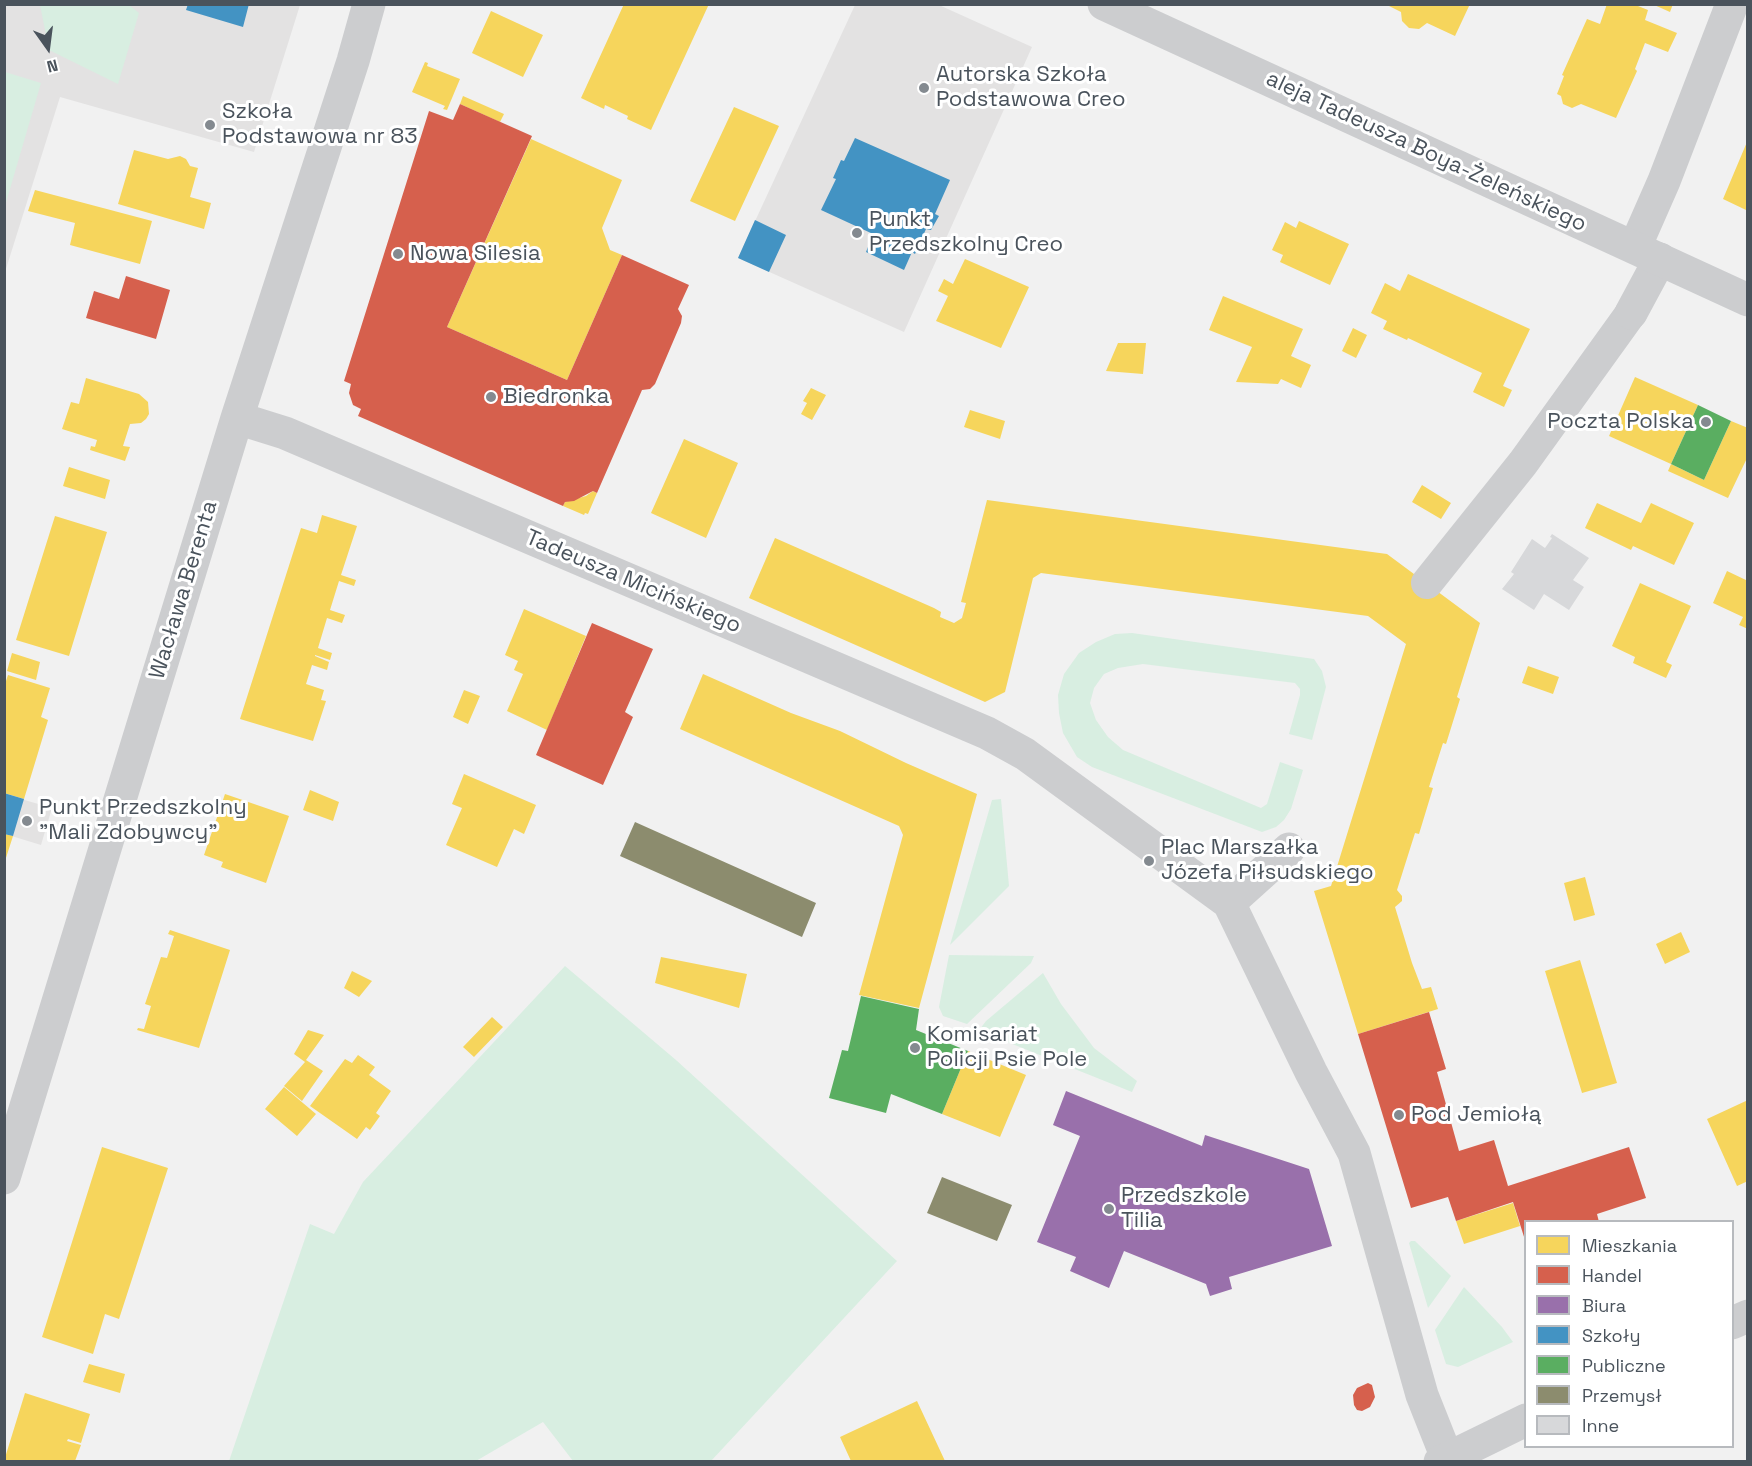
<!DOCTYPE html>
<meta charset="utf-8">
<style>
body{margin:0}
#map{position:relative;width:1752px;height:1466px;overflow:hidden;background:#f1f1f1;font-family:"Space Grotesk",sans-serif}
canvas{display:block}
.frame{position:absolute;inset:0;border:6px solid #4a535c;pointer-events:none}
.legend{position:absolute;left:1524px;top:1220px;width:210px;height:228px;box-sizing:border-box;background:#fff;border:2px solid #b7babe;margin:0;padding:8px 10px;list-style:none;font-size:18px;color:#4a535c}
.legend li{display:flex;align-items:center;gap:12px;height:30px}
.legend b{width:30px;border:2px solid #b7babe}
.north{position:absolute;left:18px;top:18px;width:60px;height:60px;-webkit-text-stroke:4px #fff;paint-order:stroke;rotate:166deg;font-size:16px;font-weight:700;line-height:24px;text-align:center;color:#4a535c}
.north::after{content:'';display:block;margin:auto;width:21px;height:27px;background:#4a535c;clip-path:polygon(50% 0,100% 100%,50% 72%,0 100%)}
</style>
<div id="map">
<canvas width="1752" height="1466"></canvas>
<div class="frame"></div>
<ul class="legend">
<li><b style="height:16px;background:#f6d55c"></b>Mieszkania</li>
<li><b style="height:16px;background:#d6604d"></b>Handel</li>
<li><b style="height:16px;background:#9970ab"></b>Biura</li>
<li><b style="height:16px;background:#4393c3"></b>Szkoły</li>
<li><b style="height:16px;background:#5aae61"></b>Publiczne</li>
<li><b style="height:16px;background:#8c8c6e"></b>Przemysł</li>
<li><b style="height:16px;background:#d7d8da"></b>Inne</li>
</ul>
<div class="north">N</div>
</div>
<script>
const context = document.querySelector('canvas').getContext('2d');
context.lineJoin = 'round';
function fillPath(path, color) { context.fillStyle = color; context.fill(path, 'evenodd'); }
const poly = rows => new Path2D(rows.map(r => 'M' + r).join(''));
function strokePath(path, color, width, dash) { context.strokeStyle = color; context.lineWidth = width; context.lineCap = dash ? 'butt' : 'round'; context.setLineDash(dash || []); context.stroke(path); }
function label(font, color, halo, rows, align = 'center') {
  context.font = font + ' "Space Grotesk",sans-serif'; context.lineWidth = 6; context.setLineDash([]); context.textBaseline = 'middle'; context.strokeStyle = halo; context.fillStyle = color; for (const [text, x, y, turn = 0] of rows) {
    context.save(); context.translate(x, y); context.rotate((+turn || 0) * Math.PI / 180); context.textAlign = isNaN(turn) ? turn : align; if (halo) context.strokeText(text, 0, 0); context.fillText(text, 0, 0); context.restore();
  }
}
const education = poly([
 [5,5,300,5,254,152,60,97,5,272],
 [855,5,939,5,1032,47,904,332,738,258],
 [4,794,52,808,41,845,5,834]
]);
const green = poly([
 [40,5,129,5,139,13,118,84,49,50],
 [5,72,41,83,5,206,4,72],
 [1132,633,1314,659,1322,671,1326,687,1312,740,1289,734,1300,695,1300,689,1295,683,1143,664,1118,668,1104,674,1094,688,1090,703,1096,720,1108,737,1123,750,1261,808,1267,804,1280,762,1303,770,1291,809,1284,820,1276,827,1262,832,1092,767,1077,757,1063,733,1059,713,1058,695,1064,674,1079,653,1096,642,1115,634],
 [1001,799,1009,886,950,945,992,800],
 [949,955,1034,956,1031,963,967,1024,943,1016,939,1007],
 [565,966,676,1060,897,1261,711,1461,573,1461,543,1422,476,1461,229,1461,310,1224,334,1234,363,1182],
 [1043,973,1061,1004,1094,1048,1137,1081,1132,1092,990,1035,980,1029,986,1021],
 [1411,1241,1415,1241,1451,1276,1428,1308,1409,1243],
 [1464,1287,1502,1327,1513,1342,1458,1367,1446,1364,1435,1330]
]);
const homes = poly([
 [624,4,709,4,651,130,627,119,628,116,605,105,604,109,581,98],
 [1385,4,1470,4,1455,36,1427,23,1419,29,1409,28,1402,21,1401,12],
 [1607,4,1633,4,1648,10,1645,20,1677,33,1668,52,1645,43,1635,69,1637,71,1616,118,1581,104,1572,108,1563,104,1561,96,1557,94,1564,76,1562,75,1587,19,1600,24],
 [1652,4,1673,4,1670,12],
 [491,11,543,35,523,77,472,53],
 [425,62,428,63,427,66,460,79,447,110,443,109,445,106,412,92],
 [463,96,504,114,500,122,460,104],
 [734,107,779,126,735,221,690,201],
 [531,139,622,180,602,228,610,250,622,255,567,380,447,327],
 [1747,142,1748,206,1746,210,1723,199],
 [134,150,168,159,180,156,186,159,190,166,198,168,190,197,211,203,204,229,118,204],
 [35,190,152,221,140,264,70,245,75,223,28,211],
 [1299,221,1349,244,1330,285,1280,262,1283,255,1272,250,1285,222,1296,228],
 [965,259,1029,287,1001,348,936,321,948,296,938,291,944,279,953,284],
 [1408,274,1530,329,1503,386,1512,390,1504,407,1473,392,1482,373,1408,338,1407,340,1383,329,1387,321,1371,313,1385,283,1400,291],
 [1223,296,1303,329,1291,356,1311,365,1301,388,1281,379,1278,384,1236,382,1252,347,1209,330],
 [1353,328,1367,335,1356,358,1342,351],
 [1118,343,1146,343,1143,374,1106,371],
 [1635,377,1698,405,1671,464,1704,480,1731,421,1748,428,1748,456,1728,498,1668,471,1671,464,1609,436],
 [86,378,139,394,148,402,149,414,146,419,141,423,130,424,123,446,130,447,125,461,90,450,91,446,95,447,97,440,62,429,71,402,79,404],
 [811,388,826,395,812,420,801,414,807,403,803,401],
 [970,410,1005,421,1000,439,964,427],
 [684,439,738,463,706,538,651,513],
 [69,467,110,480,105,499,63,486],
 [1422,485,1451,503,1441,519,1412,502],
 [593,491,597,493,588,514,585,513,584,515,563,506,565,502,586,496],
 [987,500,1387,554,1480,623,1457,697,1460,699,1446,744,1443,743,1429,787,1433,788,1419,834,1415,833,1397,890,1402,896,1402,901,1395,907,1412,963,1422,989,1431,987,1438,1009,1358,1034,1314,891,1331,886,1406,644,1368,616,1041,573,1033,578,1005,692,985,702,749,598,775,538,934,608,941,612,940,617,954,623,962,618,966,603,961,602],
 [1597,503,1641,523,1651,503,1694,523,1674,565,1633,546,1631,550,1585,528],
 [322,515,357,526,341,575,356,580,354,586,339,581,330,610,345,615,342,623,327,618,318,648,332,653,330,660,315,655,315,656,329,662,327,670,312,665,306,684,324,690,321,700,326,701,313,741,240,719,301,528,317,533],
 [55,516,107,532,69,656,16,640],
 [1727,571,1748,581,1748,629,1739,625,1743,617,1713,603],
 [1640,583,1691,606,1666,662,1672,665,1666,678,1633,663,1635,657,1612,646],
 [524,609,586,636,547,730,507,711,523,674,514,670,518,661,505,655],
 [12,653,40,662,36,680,7,671],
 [1528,666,1559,677,1553,694,1522,683],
 [703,674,791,713,840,731,906,763,977,794,919,1008,859,995,903,835,899,826,680,729],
 [8,675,50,688,41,717,48,720,24,799,4,793,4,687],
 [464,690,480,696,468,724,453,717],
 [464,774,536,805,524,834,514,829,497,867,446,845,462,808,452,804],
 [310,790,339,802,333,821,303,810],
 [225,794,289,816,266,883,221,867,223,862,204,855],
 [5,834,13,836,5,861],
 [1585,877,1595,915,1574,921,1564,883],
 [170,930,230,950,199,1048,137,1030,138,1028,144,1029,151,1006,145,1004,161,957,167,958,174,936,168,934],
 [1681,932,1690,952,1665,964,1656,944],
 [661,957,747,974,739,1008,655,983],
 [1580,960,1617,1083,1582,1093,1545,971],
 [352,971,372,981,359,997,344,988],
 [492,1017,503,1027,474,1057,463,1047],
 [308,1030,324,1035,306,1060,323,1071,302,1101,284,1086,305,1062,294,1054],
 [968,1051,1026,1075,1000,1137,942,1114],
 [358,1055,375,1067,369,1075,391,1091,376,1113,380,1116,370,1130,366,1127,357,1139,310,1106,345,1059,352,1063],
 [284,1087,316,1114,297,1136,265,1109],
 [1748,1100,1748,1181,1737,1186,1707,1119],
 [102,1147,168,1168,119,1319,105,1314,93,1354,42,1337],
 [1513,1203,1520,1226,1464,1244,1456,1221],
 [89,1364,125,1374,120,1393,83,1382],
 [25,1393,90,1414,81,1443,68,1439,67,1441,81,1445,75,1461,4,1461],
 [917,1401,945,1461,851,1461,840,1437]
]);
const shops = poly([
 [460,104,532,136,447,327,567,380,622,255,689,285,678,309,682,316,681,323,655,384,650,389,642,390,597,493,593,491,574,501,565,502,563,506,358,416,361,409,353,405,349,393,351,384,344,381,429,111,453,120],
 [126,276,170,290,156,339,86,318,94,291,119,299],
 [592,623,653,649,625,712,633,717,603,785,536,755],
 [1429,1012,1446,1069,1437,1072,1459,1151,1494,1140,1508,1186,1629,1147,1646,1198,1597,1214,1599,1222,1526,1222,1525,1240,1513,1202,1456,1221,1448,1197,1411,1208,1358,1034],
 [1368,1383,1372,1385,1375,1397,1370,1407,1362,1411,1357,1410,1354,1405,1353,1395,1357,1388]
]);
const offices = poly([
 [1066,1091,1202,1146,1205,1135,1309,1169,1332,1246,1229,1277,1232,1289,1210,1296,1206,1284,1124,1251,1109,1288,1070,1271,1076,1257,1037,1242,1080,1136,1053,1125]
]);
const schools = poly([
 [188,4,249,4,243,27,186,10],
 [855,138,950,180,935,214,939,216,931,230,926,229,915,254,912,252,904,270,866,252,873,234,821,210,836,179,833,178,841,160,844,161],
 [755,220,786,235,769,272,738,258],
 [4,793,24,799,13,836,4,834]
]);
const public = poly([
 [1698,405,1731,421,1704,480,1671,464],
 [861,996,919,1009,916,1030,968,1051,942,1114,891,1094,886,1113,829,1098,842,1050,848,1051]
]);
const industry = poly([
 [635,822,816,903,802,937,620,856],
 [942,1177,1012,1205,997,1241,927,1213]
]);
const building = poly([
 [1552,534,1589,558,1573,580,1584,587,1569,610,1544,594,1534,610,1502,589,1514,574,1511,572,1532,539,1545,548,1552,538,1550,537]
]);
const pedestrian = poly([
 [1427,583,1523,463,1631,313]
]);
const minor = poly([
 [1635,247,1664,181,1732,4],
 [1631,313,1660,259],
 [237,418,285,433,987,733,1025,754,1229,903],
 [1289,849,1229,903,1311,1072,1354,1153,1422,1395,1447,1458],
 [4,1178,237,418,353,61,369,4]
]);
const tertiary = poly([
 [1104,4,1748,300],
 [1732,1323,1748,1316],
 [1440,1462,1526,1420]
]);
const markers = [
 [924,88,6,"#848a90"],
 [210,125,6,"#848a90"],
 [857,233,6,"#848a90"],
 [398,254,6,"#848a90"],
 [491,397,6,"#848a90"],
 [1706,422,6,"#848a90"],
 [27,821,6,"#848a90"],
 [1149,861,6,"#848a90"],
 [915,1048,6,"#848a90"],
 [1399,1115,6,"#848a90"],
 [1109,1209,6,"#848a90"]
];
const poiNames = [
 ["Autorska Szkoła",936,75],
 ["Podstawowa Creo",936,100],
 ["Szkoła",222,112],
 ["Podstawowa nr 83",222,137],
 ["Punkt",869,220],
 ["Przedszkolny Creo",869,245],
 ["Nowa Silesia",410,254],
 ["Biedronka",503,397],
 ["Poczta Polska",1694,422,"right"],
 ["Punkt Przedszkolny",39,808],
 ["\"Mali Zdobywcy\"",39,833],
 ["Plac Marszałka",1161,848],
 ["Józefa Piłsudskiego",1161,873],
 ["Komisariat",927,1035],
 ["Policji Psie Pole",927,1060],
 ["Pod Jemiołą",1411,1115],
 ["Przedszkole",1121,1196],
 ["Tilia",1121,1221]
];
const streetNames = [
 ["aleja Tadeusza Boya-Żeleńskiego",1426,152,25],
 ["Tadeusza Micińskiego",633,582,23],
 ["Wacława Berenta",184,590,-73]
];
fillPath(education, '#e3e2e2');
fillPath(green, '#d8eee1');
fillPath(homes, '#f6d55c');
fillPath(shops, '#d6604d');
fillPath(offices, '#9970ab');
fillPath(schools, '#4393c3');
fillPath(public, '#5aae61');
fillPath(industry, '#8c8c6e');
fillPath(building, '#d7d8da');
strokePath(pedestrian, '#cccdcf', 32);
strokePath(minor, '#cccdcf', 33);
strokePath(tertiary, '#cccdcf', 33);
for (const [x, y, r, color] of markers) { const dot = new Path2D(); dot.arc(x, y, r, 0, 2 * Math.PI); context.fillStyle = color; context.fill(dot); strokePath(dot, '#fff', 2); }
label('22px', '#4a535c', '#fff', poiNames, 'left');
label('22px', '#4a535c', '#fff', streetNames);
</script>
